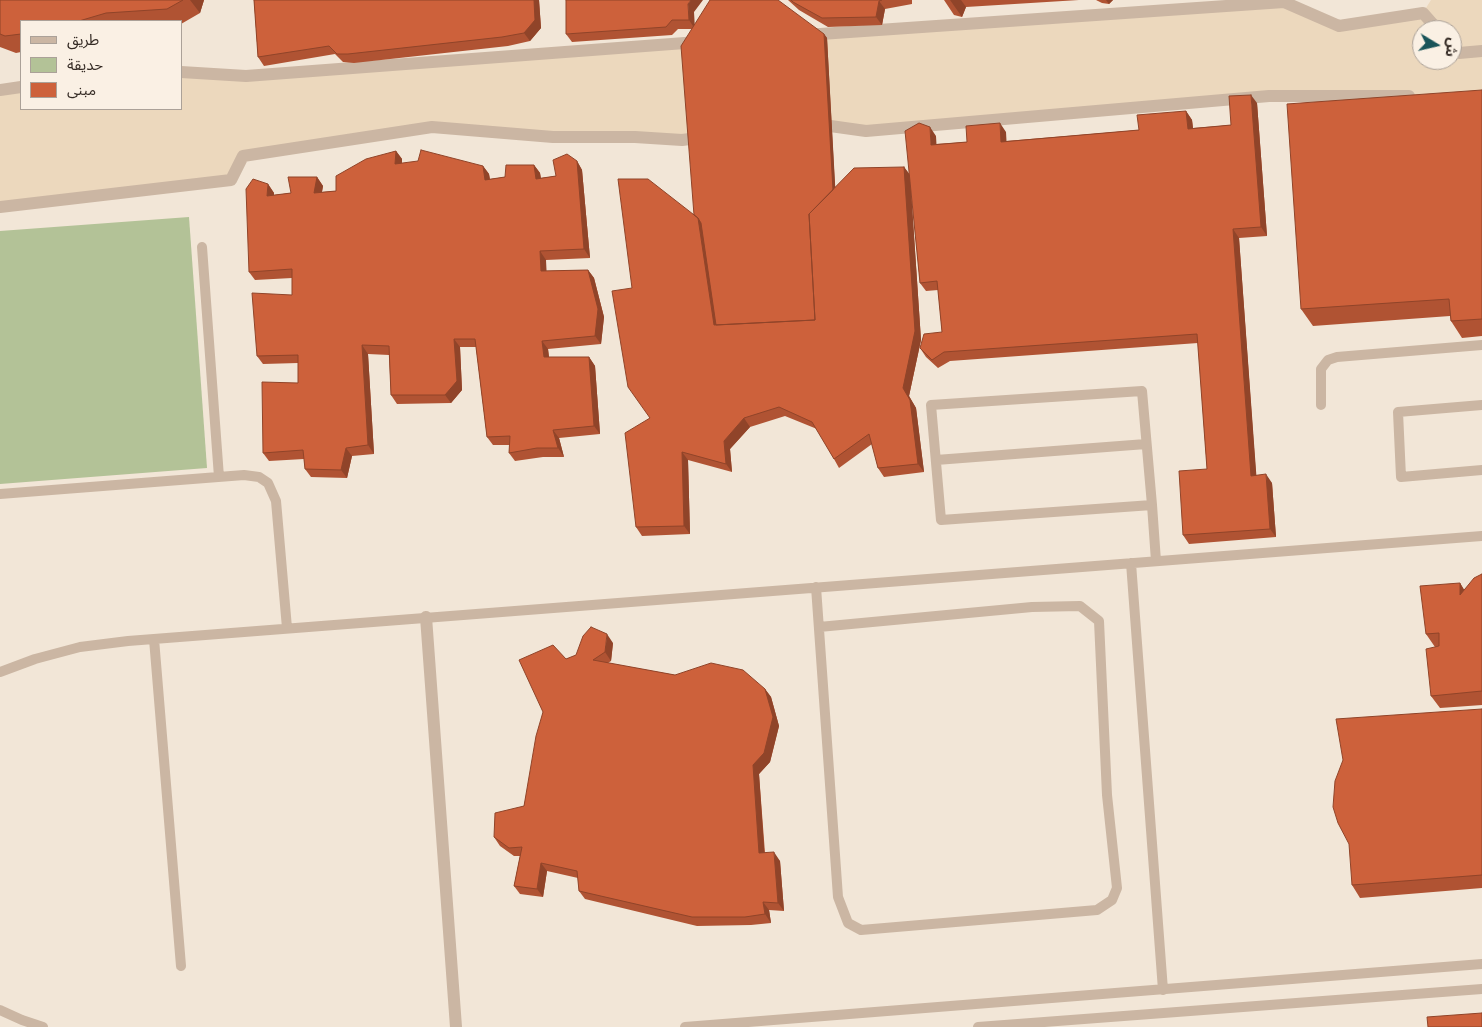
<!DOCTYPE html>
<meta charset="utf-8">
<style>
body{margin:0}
#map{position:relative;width:1482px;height:1027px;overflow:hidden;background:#f2e6d7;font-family:"Sofia Sans Condensed","Noto Sans Arabic",sans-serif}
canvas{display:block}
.legend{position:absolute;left:20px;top:20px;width:162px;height:90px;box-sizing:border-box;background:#faf0e4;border:1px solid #aba198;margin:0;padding:6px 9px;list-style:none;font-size:15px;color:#352b25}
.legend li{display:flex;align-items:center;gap:10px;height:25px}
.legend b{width:25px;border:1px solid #aba198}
.north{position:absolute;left:1412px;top:20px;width:50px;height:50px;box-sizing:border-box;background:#faf0e4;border:1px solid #aba198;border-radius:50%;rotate:99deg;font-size:14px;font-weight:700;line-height:20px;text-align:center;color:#352b25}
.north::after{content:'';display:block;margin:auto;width:18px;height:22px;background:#195459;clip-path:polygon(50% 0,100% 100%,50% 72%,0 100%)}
</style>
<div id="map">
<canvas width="1482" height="1027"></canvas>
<ul class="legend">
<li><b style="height:6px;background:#cbb6a3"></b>طريق</li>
<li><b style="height:14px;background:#b3c297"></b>حديقة</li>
<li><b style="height:14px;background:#cd613b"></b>مبنى</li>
</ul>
<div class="north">ش</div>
</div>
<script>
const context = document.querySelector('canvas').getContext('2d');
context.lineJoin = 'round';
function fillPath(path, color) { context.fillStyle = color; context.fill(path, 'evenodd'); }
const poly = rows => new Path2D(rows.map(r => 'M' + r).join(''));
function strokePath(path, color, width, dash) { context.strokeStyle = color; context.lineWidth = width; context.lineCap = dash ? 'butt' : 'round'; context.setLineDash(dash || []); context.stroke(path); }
const green = poly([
 [189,217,207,468,0,484,0,231]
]);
const plaza = poly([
 [1431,0,1482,0,1482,50,1460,52,1452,43,1452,30,1440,30,1424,11],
 [1284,2,1339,26,1423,13,1438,30,1422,30,1422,60,1452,60,1452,46,1482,51,1482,97,1269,96,682,140,432,127,243,156,231,180,0,207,0,90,21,87,21,109,181,109,181,72,246,76]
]);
const lane = poly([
 [202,247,219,477],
 [1321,405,1321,369,1328,360,1337,357,1482,345],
 [1482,405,1398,412,1401,477,1482,470],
 [936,460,1146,444],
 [0,494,244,475,259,477,268,483,276,501,287,628],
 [1152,505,941,520,931,405,1142,391,1152,505,1156,561],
 [1131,563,1163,990],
 [816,587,838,897,848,923,861,930,1097,910,1112,900,1117,888,1107,795,1099,621,1080,606,1032,607,819,627],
 [154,639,181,966],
 [0,672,35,659,80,647,128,641,1482,536],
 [0,1010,22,1020,43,1027],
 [685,1027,1482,964],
 [978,1027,1482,989]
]);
const street = poly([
 [806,35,1284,2,1339,26,1423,13,1438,30],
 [1452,46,1459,53,1482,51],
 [181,72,246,76,698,42],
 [0,90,21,87],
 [816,124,866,131,1269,96,1409,96],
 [0,207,231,180,243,156,432,127,553,137,635,137,682,140,705,137],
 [426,617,456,1027]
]);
const wall = poly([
 [0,0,204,0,200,13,181,24,181,21,21,21,21,52,16,53,0,47],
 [254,0,539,0,541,28,530,41,508,46,354,63,343,62,335,54,264,66,258,57],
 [788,0,912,0,912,4,885,9,882,25,828,27,799,10],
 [944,0,1079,0,966,7,962,17,954,15],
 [1096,0,1113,0,1109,4,1102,3],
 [694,12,694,25,824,34,827,38,835,187,904,167,910,175,936,136,936,144,967,142,1006,132,1006,141,1139,130,1186,111,1192,120,1193,128,1231,125,1257,103,1267,236,1239,238,1256,475,1272,483,1276,537,1189,544,1183,535,1207,469,1198,343,950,361,938,368,926,357,920,348,942,332,938,290,926,291,920,283,910,176,921,340,909,396,916,408,924,472,884,477,878,468,872,444,839,468,834,459,817,429,785,416,750,427,730,449,732,472,688,460,690,534,642,536,636,527,650,418,632,288,694,215,692,29,678,29,672,35,572,42,566,34],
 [1482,90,1482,336,1462,338,1451,321,1450,316,1313,326,1301,309],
 [396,151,402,159,402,163,483,166,489,174,490,179,505,177,534,165,540,173,541,178,556,176,577,161,582,170,590,258,546,260,546,271,588,270,594,278,604,317,601,344,548,349,549,357,589,357,595,366,600,434,559,438,564,457,543,457,515,461,509,453,510,445,493,445,487,437,476,347,460,347,462,390,451,403,397,404,391,395,389,355,368,354,374,454,352,456,347,478,311,477,305,469,304,459,269,461,263,453,298,383,298,363,263,364,257,356,292,295,292,278,255,280,249,272,268,184,274,193,274,195,291,193,317,177,323,186,322,192,336,191],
 [1482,574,1482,705,1440,708,1431,696,1439,646,1435,647,1426,634,1460,583,1464,590],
 [613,643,611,661,608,663,675,675,765,689,771,697,779,726,770,762,759,774,765,853,780,861,784,911,769,910,771,923,751,925,697,926,585,899,579,891,578,878,547,871,543,897,520,894,514,886,520,856,514,856,500,846,494,837,524,806,543,712,566,659],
 [1482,709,1482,888,1360,898,1352,885]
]);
const shadedWall = poly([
 [190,0,204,0,200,13],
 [534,0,539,0,541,28,530,41,524,33],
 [691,0,703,0,694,12,695,29,689,20,688,4],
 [950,0,961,0,966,7,962,17],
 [1106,0,1113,0,1109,4],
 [879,1,885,9,882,25,876,17],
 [824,34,827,38,836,201,833,197],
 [1251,95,1257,103,1267,236,1261,227],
 [1186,111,1192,120,1194,137,1188,129],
 [1000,123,1006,132,1007,150,1001,142],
 [930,127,936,136,937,153,931,145],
 [396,151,402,159,401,172,395,164],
 [577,161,582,170,590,258,584,249],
 [534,165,540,173,542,187,536,179],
 [483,166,489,174,491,188,485,180],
 [904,167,910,175,921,340,909,396,916,408,924,472,918,464,903,388],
 [317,177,323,186,320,202,314,193],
 [268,184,274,193,273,205,267,196],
 [698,218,704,227,719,329,714,325],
 [1233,229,1239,238,1257,484,1251,476],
 [540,251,546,260,547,280,541,271],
 [588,270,594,278,604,317,601,344,595,336],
 [454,339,460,347,462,390,451,403,445,395],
 [542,341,548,349,550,366,544,357],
 [362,345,368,354,374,454,368,445],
 [589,357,595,366,600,434,594,426],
 [744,418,750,427,730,449,732,472,726,464,724,441],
 [553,430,559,438,564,457,558,448],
 [346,448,352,456,347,478,341,470],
 [682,452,688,460,690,534,684,526],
 [1266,474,1272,483,1276,537,1270,529],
 [1460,583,1468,596,1460,595],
 [607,634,613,643,611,661,605,652],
 [765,689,771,697,779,726,770,762,759,774,765,862,759,853,753,765],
 [774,852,780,861,784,911,778,903],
 [541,863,547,871,543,897,537,889],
 [763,902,769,910,771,923,765,914]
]);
const building = poly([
 [0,0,183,0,167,9,106,13,79,21,21,21,21,34,5,36,0,34,0,0],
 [254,0,534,0,535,20,524,33,502,37,348,54,337,54,329,46,258,57,254,0],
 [566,0,691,0,688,4,689,20,672,20,666,27,566,34,566,0],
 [710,0,778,0,824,34,833,190,809,214,815,320,716,325,701,223,698,218,694,215,681,46,710,0],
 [791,0,882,0,879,1,876,17,822,18,793,2,791,0],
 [1482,90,1482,319,1451,321,1449,299,1301,309,1287,104,1482,90],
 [1251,95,1261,227,1233,229,1251,476,1266,474,1270,529,1183,535,1179,471,1207,469,1197,334,944,352,932,360,920,348,924,334,942,332,937,281,920,283,905,131,919,123,930,127,931,145,967,142,966,126,1000,123,1001,142,1139,130,1137,115,1186,111,1188,129,1231,125,1229,96,1251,95],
 [421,150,483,166,485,180,505,177,506,165,534,165,536,179,556,176,553,160,567,154,577,161,584,249,540,251,541,271,588,270,598,309,595,336,542,341,544,357,589,357,594,426,553,430,558,448,537,448,509,453,510,436,487,437,475,339,454,339,457,381,445,395,391,395,389,346,362,345,368,445,346,448,341,470,305,469,303,450,263,453,262,382,298,383,298,355,257,356,252,293,292,295,292,269,249,272,246,189,253,179,268,184,267,196,291,193,288,177,317,177,314,193,336,191,336,176,366,159,396,151,395,164,418,161,421,150],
 [904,167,915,331,903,388,910,400,918,464,878,468,869,434,834,459,812,422,779,407,744,418,724,441,726,464,682,452,684,526,636,527,625,433,650,418,628,387,612,291,632,288,618,179,648,179,698,218,714,325,815,320,809,214,854,168,904,167],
 [1482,574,1482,691,1431,696,1426,649,1439,646,1439,633,1426,634,1420,586,1460,583,1460,595,1474,578,1482,574],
 [591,627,607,634,605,652,593,660,675,675,711,663,743,670,765,689,773,717,764,753,753,765,759,853,774,852,778,903,763,902,765,914,745,917,692,917,579,891,577,871,541,863,537,889,514,886,522,847,509,848,494,837,495,813,524,806,536,736,543,712,519,660,553,645,566,659,576,655,583,636,591,627],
 [1482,709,1482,875,1352,885,1349,844,1338,823,1333,807,1335,781,1343,760,1336,719,1482,709],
 [1482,1013,1482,1027,1428,1027,1427,1017,1482,1013]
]);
fillPath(green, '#b3c297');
fillPath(plaza, '#ecd8bd');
strokePath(lane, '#cbb6a3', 10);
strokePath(street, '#cbb6a3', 12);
fillPath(wall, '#b05333');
fillPath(shadedWall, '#904429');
fillPath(building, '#cd613b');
strokePath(building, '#904429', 1);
</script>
